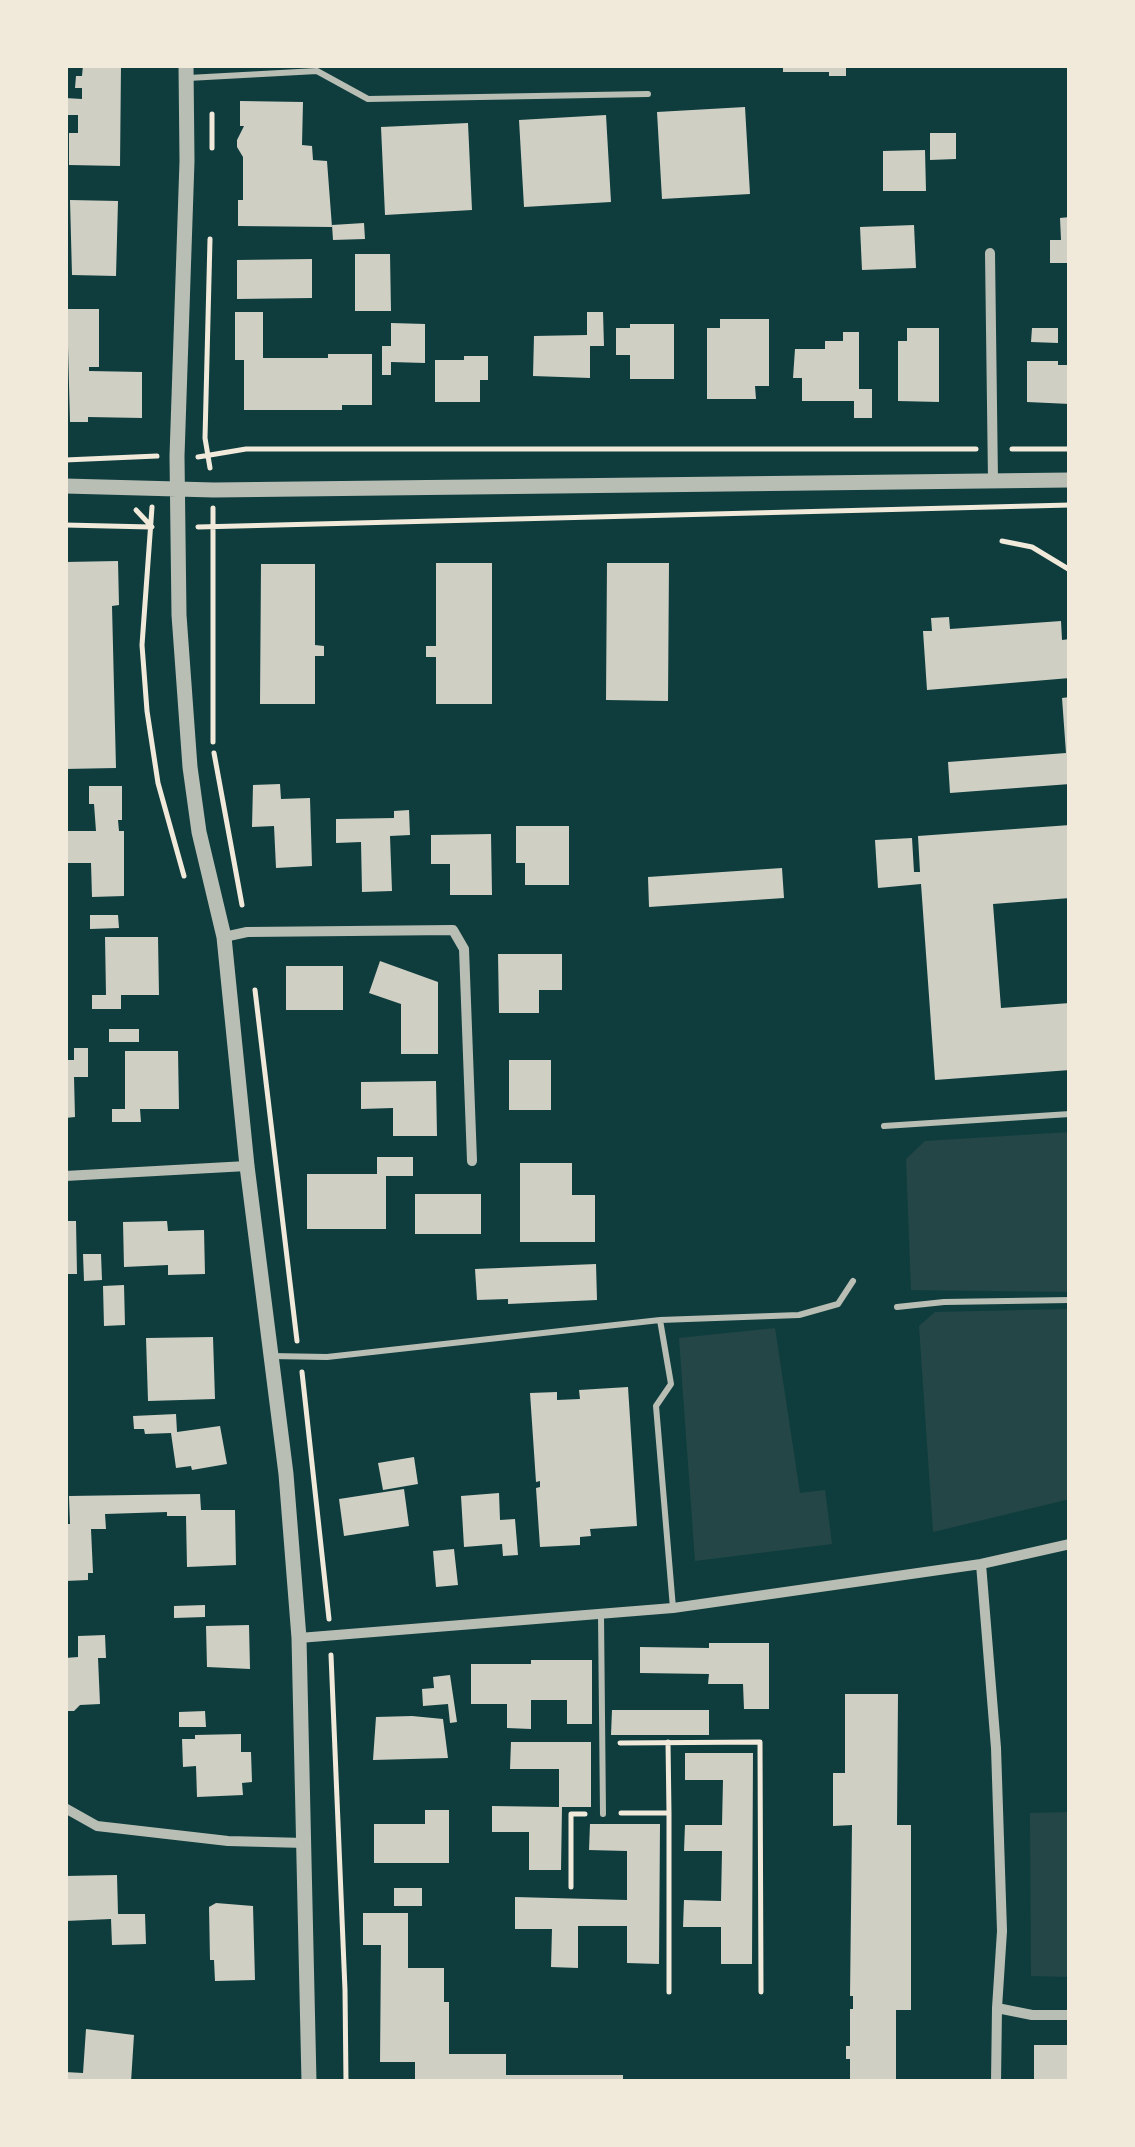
<!DOCTYPE html>
<style>
body{margin:0}
#map{position:relative;width:1135px;height:2147px;overflow:hidden;background:#0f3d3e;font-family:"Zilla Slab",serif}
canvas{display:block}
.frame{position:absolute;inset:0;border:68px solid #f1e9da;pointer-events:none}
</style>
<div id="map">
<canvas width="1135" height="2147"></canvas>
<div class="frame"></div>
</div>
<script>
const context = document.querySelector('canvas').getContext('2d');
context.lineJoin = 'round';
function fillPath(path, color) { context.fillStyle = color; context.fill(path, 'evenodd'); }
const poly = rows => new Path2D(rows.map(r => 'M' + r).join(''));
function strokePath(path, color, width, dash) { context.strokeStyle = color; context.lineWidth = width; context.lineCap = dash ? 'butt' : 'round'; context.setLineDash(dash || []); context.stroke(path); }
const green = poly([
 [1070,1132,1070,1292,911,1290,906,1159,925,1141],
 [1070,1309,1070,1499,933,1532,919,1326,935,1312],
 [775,1328,800,1493,825,1490,832,1544,695,1561,679,1338],
 [1070,1812,1070,1977,1031,1976,1030,1813]
]);
const building = poly([
 [83,65,121,65,120,166,69,165,69,133,78,133,78,115,65,115,65,98,82,99,82,88,75,88,76,76,82,76],
 [783,65,846,65,846,76,829,76,829,72,783,72],
 [240,101,303,102,302,145,312,146,313,160,327,161,332,227,238,226,238,200,243,200,243,157,237,147,237,140,244,126,240,126],
 [745,107,750,194,662,199,657,112],
 [606,115,611,202,524,207,519,120],
 [468,123,472,210,385,215,381,127],
 [930,133,956,133,956,159,930,160],
 [925,150,926,191,883,191,883,151],
 [70,200,118,201,116,276,72,275],
 [1070,217,1070,263,1050,263,1050,240,1061,240,1060,218],
 [364,223,365,239,333,240,332,225],
 [914,225,916,268,862,270,860,227],
 [355,254,390,254,391,311,355,311],
 [312,259,312,298,237,299,237,260],
 [67,309,99,309,99,367,89,367,89,371,142,372,142,418,88,417,88,422,70,422],
 [235,312,263,312,263,358,328,358,328,354,372,354,372,405,342,405,342,410,244,410,244,360,235,360],
 [587,312,603,312,604,346,590,346,590,378,533,376,534,336,587,335],
 [720,319,769,319,769,386,755,386,756,399,707,399,707,328,720,328],
 [391,323,425,324,425,363,391,362,391,375,382,375,382,346,391,346],
 [630,324,674,324,674,379,630,379,630,355,616,355,616,328,630,328],
 [907,328,939,328,939,402,898,401,898,341,907,341],
 [1032,328,1058,328,1058,343,1031,342],
 [843,332,859,332,859,389,872,389,872,418,854,418,854,401,802,401,802,378,793,378,795,349,825,349,825,341,843,341],
 [464,356,488,356,488,380,480,380,480,402,435,402,435,360,464,360],
 [1027,361,1058,361,1058,365,1070,365,1070,404,1027,402],
 [118,561,119,605,112,606,116,768,65,769,65,562],
 [436,563,492,563,492,704,436,704,436,657,426,657,426,646,436,646],
 [607,563,669,563,668,701,606,700],
 [261,564,315,564,315,645,324,646,324,656,315,656,315,704,260,704],
 [949,617,950,629,1061,621,1062,640,1070,639,1070,678,927,690,923,631,932,631,931,618],
 [1070,697,1070,784,950,793,948,762,1066,753,1062,698],
 [280,784,281,799,310,798,312,866,276,868,274,826,252,827,253,785],
 [89,786,122,786,122,820,118,820,119,831,124,831,124,896,92,897,91,863,65,863,65,831,96,831,94,804,89,804],
 [409,810,410,835,390,836,392,891,362,892,361,842,336,843,336,819,394,818,394,811],
 [1070,825,1070,898,993,904,1001,1008,1070,1003,1070,1070,935,1080,921,884,878,888,875,840,912,838,914,872,920,872,918,836],
 [516,826,569,826,569,885,525,885,525,863,516,863],
 [491,834,492,895,450,895,450,864,431,864,431,835],
 [782,868,784,898,649,907,648,877],
 [90,915,118,915,119,928,90,929],
 [105,937,158,937,159,995,121,995,121,1009,92,1009,92,995,106,995],
 [498,954,562,954,562,990,539,990,539,1013,499,1013],
 [380,961,438,982,438,1054,401,1054,401,1004,369,993],
 [286,966,343,966,343,1010,286,1010],
 [109,1029,139,1029,139,1042,109,1042],
 [74,1048,88,1048,88,1077,74,1077,75,1117,65,1118,65,1060,74,1060],
 [125,1051,178,1051,179,1109,140,1109,141,1122,112,1122,112,1109,125,1109],
 [509,1060,551,1060,551,1110,509,1110],
 [436,1081,437,1136,393,1136,393,1108,361,1109,361,1082],
 [377,1157,413,1157,413,1176,386,1176,386,1229,307,1229,307,1174,377,1174],
 [520,1163,572,1163,572,1195,595,1195,595,1242,520,1242],
 [415,1194,481,1194,481,1234,415,1234],
 [65,1221,76,1221,77,1274,65,1274],
 [167,1221,168,1231,204,1230,205,1274,168,1275,168,1265,124,1267,123,1222],
 [83,1254,101,1254,102,1280,84,1281],
 [596,1264,597,1300,508,1304,508,1299,477,1300,475,1269],
 [124,1285,125,1325,104,1326,103,1286],
 [213,1337,215,1399,148,1401,146,1338],
 [628,1387,637,1526,590,1529,591,1536,580,1537,580,1545,540,1547,536,1488,540,1487,540,1481,536,1482,530,1393,557,1392,557,1400,580,1399,579,1390],
 [176,1414,177,1432,220,1426,227,1464,192,1470,191,1466,176,1468,171,1433,145,1434,144,1429,134,1429,133,1416],
 [414,1457,418,1484,383,1490,378,1463],
 [404,1489,409,1526,344,1536,339,1499],
 [499,1493,500,1520,515,1519,518,1555,503,1556,502,1544,464,1547,461,1496],
 [200,1494,201,1510,235,1510,236,1565,187,1567,186,1516,167,1516,167,1512,105,1514,106,1529,91,1529,93,1573,88,1573,88,1580,65,1581,65,1524,70,1524,69,1496],
 [454,1549,458,1585,436,1587,433,1551],
 [205,1605,205,1617,174,1618,174,1606],
 [249,1625,250,1669,207,1667,206,1626],
 [105,1635,106,1658,98,1658,100,1704,80,1705,74,1711,65,1711,65,1658,78,1657,78,1636],
 [709,1643,769,1643,769,1709,744,1709,743,1684,708,1684,709,1674,640,1673,640,1647,709,1648],
 [531,1660,592,1660,592,1724,567,1724,567,1700,531,1700,531,1729,507,1728,507,1704,471,1704,471,1664,531,1664],
 [450,1675,457,1722,450,1723,448,1704,423,1706,422,1689,434,1688,433,1677],
 [845,1694,898,1694,897,1825,911,1825,911,2010,896,2010,896,2082,850,2082,850,2059,846,2059,846,2046,850,2046,850,2009,853,2009,853,1996,850,1996,852,1825,833,1826,833,1773,845,1773],
 [612,1710,709,1710,709,1735,611,1735],
 [205,1711,206,1727,179,1727,179,1712],
 [412,1716,443,1719,448,1758,373,1760,376,1717],
 [241,1734,241,1752,251,1752,252,1782,242,1783,243,1795,197,1797,196,1766,183,1767,182,1739,195,1739,195,1735],
 [511,1742,591,1742,591,1807,559,1807,562,1807,561,1870,529,1870,529,1832,492,1832,492,1806,559,1807,559,1769,510,1769],
 [685,1753,753,1753,752,1964,721,1964,721,1927,683,1927,684,1900,721,1901,722,1851,684,1851,685,1825,722,1825,723,1780,685,1780],
 [425,1810,449,1810,449,1863,374,1863,374,1824,425,1824],
 [590,1824,660,1824,659,1964,627,1963,627,1926,578,1926,578,1968,551,1967,552,1929,515,1929,515,1897,627,1900,627,1851,589,1850],
 [117,1875,118,1914,145,1914,146,1944,112,1945,111,1919,65,1921,65,1876],
 [394,1888,422,1888,422,1906,394,1906],
 [216,1903,253,1906,255,1980,215,1981,214,1960,210,1960,209,1907],
 [363,1913,408,1913,408,1968,444,1968,444,2002,449,2002,449,2054,506,2054,506,2075,623,2075,623,2082,415,2082,415,2062,380,2062,381,1945,363,1945],
 [86,2029,134,2035,131,2082,65,2082,65,2072,83,2073],
 [1034,2045,1070,2045,1070,2082,1034,2082]
]);
const path = poly([
 [212,114,212,148],
 [210,239,205,438,210,468],
 [1012,449,1070,449],
 [198,457,246,449,976,449],
 [65,460,157,456],
 [152,507,142,645,147,711,158,783,184,876],
 [213,508,213,742],
 [136,510,152,527],
 [65,525,151,527],
 [198,527,1070,505],
 [1002,541,1032,547,1070,570],
 [214,753,242,905],
 [255,990,297,1341],
 [302,1372,329,1619],
 [331,1655,345,1990,346,2082],
 [668,1742,669,1813],
 [620,1743,760,1742,761,1992],
 [621,1813,669,1813,669,1992],
 [571,1887,571,1814,585,1814]
]);
const service = poly([
 [188,78,317,71,368,99,648,94],
 [884,1126,1070,1114],
 [897,1307,944,1302,1070,1300],
 [660,1320,671,1384,656,1406,673,1608],
 [271,1356,327,1357,660,1320,799,1315,838,1304,853,1281],
 [601,1616,603,1814]
]);
const minor = poly([
 [990,253,993,481],
 [224,937,247,932,453,930,464,949,472,1161],
 [65,1176,247,1166],
 [981,1564,996,1748,1002,1931,997,2008,996,2082],
 [299,1638,673,1608,981,1564,1070,1544],
 [65,1808,97,1826,228,1841,305,1843],
 [997,2008,1032,2015,1070,2015]
]);
const tertiary = poly([
 [186,65,187,161,177,456,179,615,190,767,199,832,224,937,247,1166,286,1474,299,1638,309,2082],
 [65,486,214,490,1070,480]
]);
fillPath(green, '#244646');
fillPath(building, '#cfcfc3');
strokePath(path, '#f1e9da', 5);
strokePath(service, '#b8beb3', 6);
strokePath(minor, '#b8beb3', 10);
strokePath(tertiary, '#b8beb3', 15);
</script>
